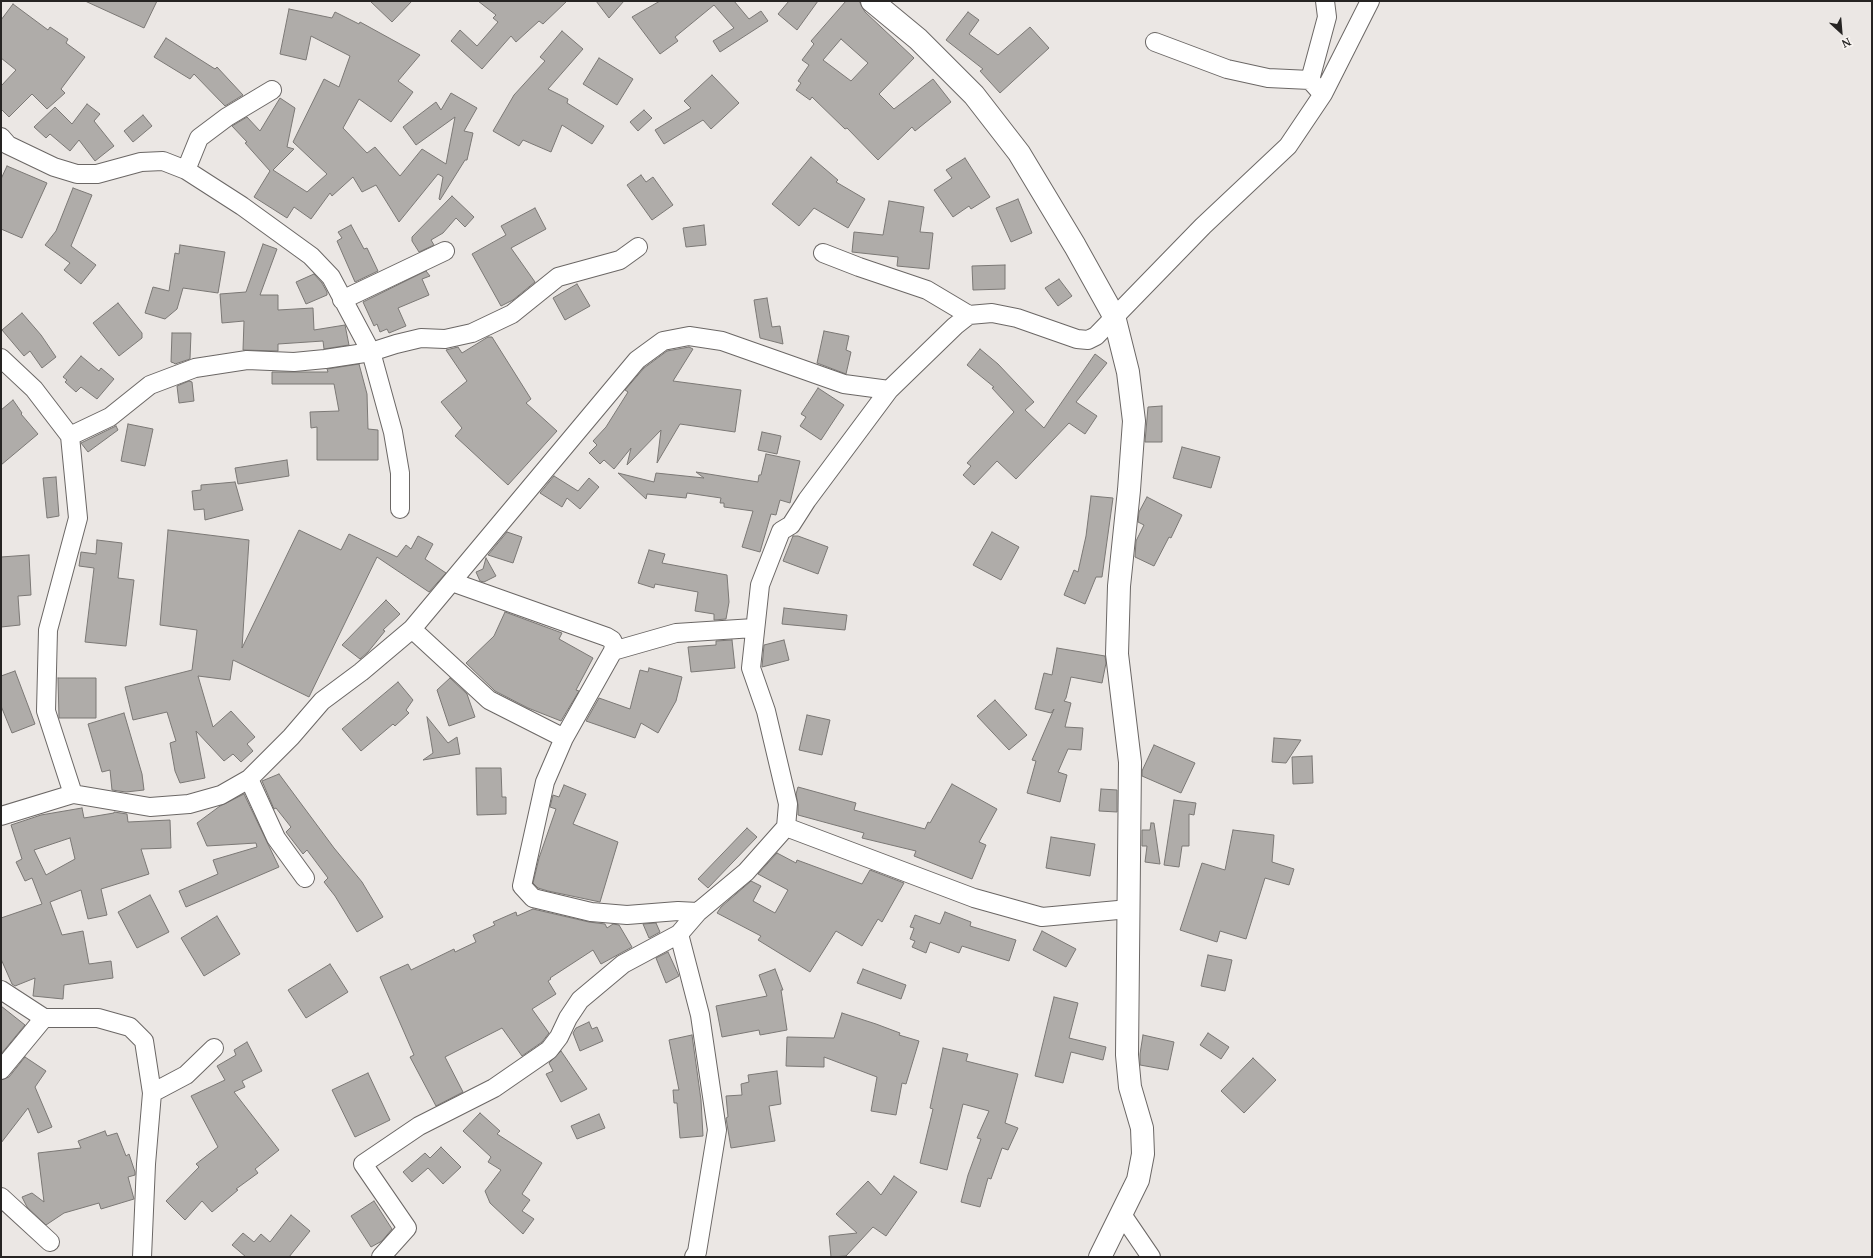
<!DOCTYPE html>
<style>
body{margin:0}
#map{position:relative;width:1873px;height:1258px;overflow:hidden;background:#ebe7e4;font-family:"Noto Serif",serif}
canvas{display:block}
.frame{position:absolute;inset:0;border:2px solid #262423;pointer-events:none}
.north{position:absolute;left:1821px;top:12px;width:40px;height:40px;-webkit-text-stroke:3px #f8f4f1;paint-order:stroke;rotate:154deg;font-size:11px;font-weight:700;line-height:16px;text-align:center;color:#262423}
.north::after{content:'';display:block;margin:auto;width:14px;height:18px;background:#262423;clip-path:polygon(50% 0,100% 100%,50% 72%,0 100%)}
</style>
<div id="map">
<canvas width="1873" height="1258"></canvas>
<div class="frame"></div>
<div class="north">N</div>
</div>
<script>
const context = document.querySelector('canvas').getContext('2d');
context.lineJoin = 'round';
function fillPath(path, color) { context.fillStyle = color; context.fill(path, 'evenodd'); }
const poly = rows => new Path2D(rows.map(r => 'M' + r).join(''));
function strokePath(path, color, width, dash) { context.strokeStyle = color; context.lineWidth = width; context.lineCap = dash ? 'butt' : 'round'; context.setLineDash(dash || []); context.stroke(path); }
const building = poly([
 [85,1,157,1,144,28,85,1],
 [370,1,412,1,392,22,370,1],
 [478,1,567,1,543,24,539,21,516,42,511,36,482,69,451,41,460,30,477,46,498,22,493,18,496,15,478,1],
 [596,1,624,1,609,18,596,1],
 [660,1,734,1,749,19,761,11,768,21,720,52,713,41,734,28,714,5,675,37,678,41,660,54,632,17,660,1],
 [789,1,818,1,797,30,778,14,789,1],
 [846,1,859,1,865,12,914,58,879,94,894,109,933,79,951,102,915,131,912,127,878,160,847,128,845,129,812,97,810,100,796,90,801,83,798,81,809,65,802,60,814,44,811,41,846,1],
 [841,39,868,63,851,81,823,60,841,39],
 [13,4,48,30,50,27,68,39,66,43,85,57,61,89,65,93,47,109,32,94,9,117,1,109,1,86,16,70,1,58,1,20,13,4],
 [289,9,332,18,335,12,359,24,360,22,420,55,398,81,413,92,391,122,359,99,343,128,367,153,375,147,400,176,422,149,446,164,455,117,416,145,403,127,436,102,441,110,451,93,477,108,464,131,473,133,467,160,465,160,440,200,439,199,443,177,438,174,399,222,376,185,362,192,353,177,332,196,330,193,311,219,294,207,287,218,254,197,270,171,245,143,247,142,232,126,247,117,260,131,280,98,295,108,287,147,294,149,273,170,307,192,327,174,293,142,324,79,339,87,350,56,311,36,306,60,280,54,289,9],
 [968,12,979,20,969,34,998,55,1030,27,1049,48,1000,93,980,71,983,69,946,40,968,12],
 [562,31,583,49,548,89,568,99,567,103,604,126,592,144,562,125,551,152,523,140,519,146,493,131,514,95,545,61,540,57,562,31],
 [166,38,215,69,217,67,243,95,225,106,194,74,190,79,154,57,166,38],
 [599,58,633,79,617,105,583,84,599,58],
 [712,75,739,103,711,129,703,120,664,144,655,130,691,108,684,101,712,75],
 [87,104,100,114,94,121,114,146,95,161,79,140,70,151,50,134,46,138,34,127,55,107,72,124,87,104],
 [644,110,652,118,638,131,630,122,644,110],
 [143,115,152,126,133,142,124,131,143,115],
 [811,157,838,180,836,182,865,199,848,228,814,208,799,226,772,204,811,157],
 [965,158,990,197,971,209,969,206,953,217,934,190,952,178,946,170,965,158],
 [7,166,47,183,22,238,1,229,1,179,7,166],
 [641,175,646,182,653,177,673,205,652,220,627,185,641,175],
 [73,188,92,195,71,246,96,265,81,284,64,270,70,263,45,245,56,231,73,188],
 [452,196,474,217,465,227,456,218,443,233,431,240,434,245,419,252,412,241,412,237,452,196],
 [1018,199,1032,233,1011,242,996,208,1018,199],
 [889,201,924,207,920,232,933,233,929,269,897,266,898,257,852,252,854,232,883,235,889,201],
 [535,208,546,229,511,248,535,282,513,300,501,306,472,254,506,235,501,226,535,208],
 [351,225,364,249,367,248,378,271,355,282,337,241,342,238,338,232,351,225],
 [704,225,706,245,686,247,683,228,704,225],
 [263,244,277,249,260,295,278,295,278,310,313,308,314,330,345,325,349,345,324,349,323,341,278,344,278,351,243,350,244,321,222,323,220,294,246,292,263,244],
 [180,245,225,252,218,293,183,288,177,309,165,319,145,313,153,287,169,291,175,253,179,254,180,245],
 [1005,265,1005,289,973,290,972,266,1005,265],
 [426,271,430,276,422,279,429,295,398,308,406,326,389,333,387,329,380,332,377,324,374,326,363,302,426,271],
 [314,274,322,283,327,292,327,295,306,304,296,282,314,274],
 [1059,279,1072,296,1058,306,1045,288,1059,279],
 [577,284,590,306,565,320,553,298,577,284],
 [767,298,772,327,780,326,783,344,760,338,754,300,767,298],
 [118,303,142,333,142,338,119,356,93,323,118,303],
 [22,313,41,335,56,357,42,368,30,351,24,356,2,330,22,313],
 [824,331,849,336,846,350,851,352,846,374,817,363,824,331],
 [172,333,191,333,190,359,175,364,174,363,171,362,172,333],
 [488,337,492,337,531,399,526,403,557,431,508,485,455,436,462,428,441,402,467,381,446,350,458,347,462,353,488,337],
 [689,347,693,349,673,381,741,390,735,432,680,424,657,463,661,430,627,465,631,448,614,469,604,460,600,464,589,453,597,445,593,441,606,427,628,392,625,390,644,368,667,351,689,347],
 [980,349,998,364,1034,402,1025,410,1044,428,1095,354,1107,363,1076,402,1097,416,1085,434,1069,423,1016,479,997,461,974,485,963,475,971,466,967,463,1014,412,992,388,994,387,967,365,980,349],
 [81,356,99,371,101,368,114,379,97,399,81,387,76,392,65,382,67,380,63,377,81,356],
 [359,364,367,394,368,429,378,430,378,460,317,460,317,427,311,428,310,412,339,411,334,384,272,384,272,372,328,372,327,369,359,364],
 [189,381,192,382,194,401,179,403,177,386,189,381],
 [818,388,844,405,821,440,800,426,806,417,801,414,818,388],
 [13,400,22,413,21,414,38,434,1,465,1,410,13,400],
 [1162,406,1162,442,1145,442,1148,407,1162,406],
 [128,424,153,429,145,466,121,461,128,424],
 [116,426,118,430,88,452,81,443,116,426],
 [762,432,781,436,777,454,758,450,762,432],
 [1182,447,1220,457,1211,488,1173,478,1182,447],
 [766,454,800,461,790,503,780,500,776,515,771,514,760,552,742,547,753,511,724,507,724,503,720,503,721,498,687,493,686,498,647,494,646,499,618,473,654,482,656,473,704,478,696,472,758,482,759,475,761,475,766,454],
 [287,460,289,476,238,484,235,468,287,460],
 [554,476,578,491,589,478,599,487,580,509,567,498,562,507,540,493,554,476],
 [56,477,59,516,47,518,43,478,56,477],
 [235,482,243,510,205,520,204,509,194,510,192,491,201,490,201,485,235,482],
 [1091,496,1113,498,1102,577,1096,577,1085,604,1064,595,1074,570,1078,572,1086,536,1091,496],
 [1147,497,1182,515,1171,538,1169,537,1154,566,1135,557,1136,541,1144,525,1138,522,1139,512,1147,497],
 [168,530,249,540,242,648,299,530,341,550,349,534,397,557,406,545,411,549,418,536,433,544,425,559,446,573,429,592,377,557,309,697,233,660,230,680,198,676,213,727,231,711,255,737,247,744,253,751,241,762,233,754,224,761,196,731,205,778,180,783,175,771,170,743,176,741,167,712,133,720,125,687,192,670,197,630,160,625,168,530],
 [507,532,522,537,513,563,488,555,507,532],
 [992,532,1019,547,1001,580,973,565,992,532],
 [793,536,798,536,828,547,818,574,783,561,793,536],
 [97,540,122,543,118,578,134,580,126,646,85,642,94,568,79,566,81,552,96,554,97,540],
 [649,550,665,554,662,563,727,575,729,602,726,619,714,620,714,614,695,611,698,592,655,584,654,588,638,583,649,550],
 [29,555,31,595,18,596,20,625,1,627,1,557,29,555],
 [486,558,496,576,484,582,480,581,476,572,483,569,486,558],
 [386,600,400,614,383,630,385,631,368,652,360,659,342,645,386,600],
 [784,608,847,615,845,630,782,624,784,608],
 [505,612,562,633,559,639,593,658,576,690,579,691,561,721,528,708,495,691,466,663,494,636,505,612],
 [732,640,735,668,691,672,688,647,716,645,716,641,732,640],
 [784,640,789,660,762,667,764,645,784,640],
 [1057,648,1105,656,1106,663,1102,683,1071,677,1066,698,1064,701,1071,703,1065,727,1083,728,1081,750,1068,749,1058,772,1067,775,1060,802,1027,793,1036,761,1032,760,1054,709,1051,713,1035,709,1044,673,1052,675,1057,648],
 [649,668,682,677,676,701,658,733,641,723,635,738,586,721,599,698,630,709,640,670,648,672,649,668],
 [15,671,35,724,12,733,1,706,1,676,15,671],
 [58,678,96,678,96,718,59,718,58,678],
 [450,678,467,694,475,717,449,726,437,690,450,678],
 [398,682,413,700,406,710,409,713,395,726,393,724,361,751,342,729,398,682],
 [995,700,1027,735,1009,750,977,716,995,700],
 [124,713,142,774,144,790,126,792,112,790,110,770,102,772,88,724,124,713],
 [807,715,830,720,822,755,799,750,807,715],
 [427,717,448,743,457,737,460,754,423,760,433,753,427,717],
 [1274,738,1301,740,1286,763,1272,762,1274,738],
 [1154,745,1195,763,1181,793,1142,776,1142,771,1154,745],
 [1312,756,1313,783,1293,784,1292,757,1312,756],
 [476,768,501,768,502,797,506,797,506,814,477,815,476,768],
 [279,774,334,848,362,882,383,917,357,932,335,896,324,882,328,878,307,850,303,854,286,832,291,827,276,808,274,809,262,781,279,774],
 [952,784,997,809,979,842,986,845,972,879,914,856,916,851,862,838,864,833,798,815,798,805,796,794,798,787,856,803,854,810,925,829,928,822,930,823,952,784],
 [564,785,586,794,573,824,618,842,600,902,548,891,538,888,533,883,539,858,556,809,550,807,553,795,559,797,564,785],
 [1101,789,1117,790,1117,812,1099,811,1101,789],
 [244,794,279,867,186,907,179,891,218,874,213,860,257,847,256,843,207,846,197,823,220,806,244,794],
 [1174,800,1196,803,1194,815,1189,814,1189,846,1182,846,1179,867,1164,865,1174,800],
 [82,808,84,818,114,813,114,812,127,814,128,822,170,820,171,848,141,849,149,874,101,889,107,915,88,919,81,890,50,902,62,935,83,931,89,964,111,961,113,978,64,985,63,999,33,996,35,978,15,986,12,984,1,959,1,918,42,904,32,878,25,881,16,862,22,859,11,825,41,815,82,808],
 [70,838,75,859,46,875,34,850,70,838],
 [1151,823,1154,823,1160,864,1145,862,1147,846,1142,846,1142,830,1150,830,1151,823],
 [747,828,757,837,708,888,698,879,747,828],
 [1233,830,1274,835,1272,862,1294,869,1289,885,1265,878,1246,939,1220,931,1217,942,1180,930,1202,863,1225,870,1233,830],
 [1051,837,1095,844,1090,876,1046,868,1051,837],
 [777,853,796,863,797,860,862,884,870,870,904,883,882,922,878,919,862,946,836,931,810,972,758,940,761,936,717,913,721,907,751,881,761,886,753,901,775,913,788,890,758,874,777,853],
 [150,895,169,932,137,948,118,912,150,895],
 [533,909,589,922,605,924,607,928,613,924,619,925,632,947,601,964,593,950,550,978,551,979,548,981,556,994,532,1009,549,1033,542,1042,522,1056,502,1028,445,1057,463,1092,436,1106,410,1057,414,1055,380,977,408,964,411,970,454,949,455,952,476,942,473,935,495,925,493,922,516,912,517,916,533,909],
 [945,912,971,922,970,926,1016,940,1009,961,962,946,959,953,930,942,926,953,912,947,915,941,910,939,914,928,910,927,915,915,940,924,945,912],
 [217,916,240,954,204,976,181,938,217,916],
 [656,923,660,932,649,938,643,924,656,923],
 [1042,931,1076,949,1066,967,1033,950,1042,931],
 [668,952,679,976,666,983,656,958,668,952],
 [1208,955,1232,960,1225,991,1201,986,1208,955],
 [330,964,348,992,306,1018,288,990,330,964],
 [775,969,783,990,781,990,787,1030,760,1035,759,1030,722,1037,716,1006,767,996,759,975,775,969],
 [863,969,906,985,901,999,857,983,863,969],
 [1054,997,1078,1003,1069,1038,1106,1047,1103,1060,1071,1052,1063,1083,1035,1076,1054,997],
 [1,1006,25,1025,1,1054,1,1006],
 [842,1013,876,1024,900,1033,899,1035,919,1041,906,1084,902,1083,896,1115,871,1111,877,1077,824,1057,824,1067,786,1066,787,1037,834,1038,842,1013],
 [589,1022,592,1029,597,1027,603,1041,580,1051,573,1033,576,1028,589,1022],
 [1208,1033,1229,1047,1221,1059,1200,1045,1208,1033],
 [692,1035,701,1100,703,1136,680,1138,677,1103,674,1103,673,1090,679,1090,669,1040,692,1035],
 [1143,1035,1174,1042,1168,1070,1140,1065,1140,1054,1143,1035],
 [247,1042,262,1071,242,1081,245,1087,234,1092,279,1150,255,1169,258,1173,236,1189,238,1190,212,1212,202,1201,185,1220,166,1201,199,1167,196,1164,218,1147,191,1096,225,1080,217,1066,236,1055,234,1050,247,1042],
 [943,1048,968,1054,966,1061,1018,1074,1005,1123,1018,1128,1008,1150,1002,1148,991,1179,988,1178,980,1207,961,1202,968,1175,981,1139,977,1138,989,1111,963,1104,947,1170,920,1163,933,1109,930,1108,943,1048],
 [561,1051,587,1089,561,1102,546,1074,553,1071,549,1063,561,1051],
 [25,1057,46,1071,35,1087,52,1127,38,1133,28,1108,1,1143,1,1080,9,1077,25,1057],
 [1253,1058,1276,1080,1244,1113,1221,1091,1253,1058],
 [777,1071,781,1104,769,1106,775,1141,731,1148,726,1118,728,1117,726,1096,742,1095,741,1084,749,1082,748,1075,777,1071],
 [368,1073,390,1120,355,1137,332,1090,368,1073],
 [480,1113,500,1131,497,1134,542,1163,522,1194,530,1200,522,1211,534,1219,523,1234,490,1203,485,1191,501,1170,488,1162,491,1157,463,1131,480,1113],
 [599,1114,605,1128,577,1139,571,1126,599,1114],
 [105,1131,107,1136,117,1133,126,1156,129,1154,135,1172,135,1175,128,1177,134,1199,101,1209,99,1203,64,1213,46,1225,27,1207,22,1197,32,1193,44,1202,38,1153,81,1148,78,1141,105,1131],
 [441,1147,461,1167,443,1184,428,1168,412,1182,403,1172,425,1153,430,1158,441,1147],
 [894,1176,917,1192,886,1236,873,1227,846,1256,831,1257,829,1236,857,1233,836,1214,868,1181,881,1195,894,1176],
 [374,1201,392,1229,382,1241,371,1247,351,1216,374,1201],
 [291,1215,310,1231,289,1257,246,1257,232,1245,243,1233,254,1242,261,1234,270,1242,291,1215]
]);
const minor = poly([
 [1155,42,1227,69,1268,78,1310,80],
 [1318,89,1310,80,1327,17,1325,1],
 [1,137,8,145,54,167,77,174,97,174,141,162,163,161,186,170,242,206,311,256,331,277,371,352,393,432,400,473,400,509],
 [186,170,199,138,227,117,272,90],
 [823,253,859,267,927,290,969,315],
 [342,300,445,251],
 [1,358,34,389,70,436,78,518,48,630,46,711,73,794],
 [70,436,110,417,150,385,195,368,247,360,294,362,325,359,371,352,396,344,421,338,445,339,472,333,512,314,558,277,620,260,638,247],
 [452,582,607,637,612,640,614,644,613,651,564,738,545,782,522,886,533,898,591,912,627,915,678,911,698,912],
 [412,629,489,700,564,738],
 [613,651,676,633,754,628],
 [249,779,276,838,305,878],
 [1,816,73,794,150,807,189,804,221,795,249,779,291,737,322,701,361,672,412,629,637,360,663,341,689,336,722,341,844,384,889,390],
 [786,827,974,898,1042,917,1129,909],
 [679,934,700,1015,717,1130,697,1252,694,1257],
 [1,990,44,1018,98,1018,130,1027,144,1041,152,1093,146,1164,142,1257],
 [1,1070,44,1018],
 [152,1093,186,1075,214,1048],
 [1,1197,50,1242],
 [1121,1213,1151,1257],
 [381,1257,407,1228,363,1164,419,1126,494,1088,549,1050,559,1037,568,1018,580,1000,623,964,679,934,698,912,746,872,786,827,788,804,766,711,751,668,760,585,781,531,791,525,807,500,889,390,955,326,969,315,992,313,1017,318,1077,339,1088,340,1096,336,1203,226,1288,146,1323,94,1370,1]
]);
const tertiary = poly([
 [872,1,918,39,974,95,1019,153,1075,246,1114,316,1128,372,1134,421,1129,490,1119,586,1117,654,1130,762,1127,1055,1130,1087,1142,1128,1143,1154,1138,1180,1100,1257]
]);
fillPath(building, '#afaca9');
strokePath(building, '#7b7875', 1);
strokePath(minor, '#6b6765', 20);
strokePath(tertiary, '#6b6765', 24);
strokePath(minor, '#fff', 18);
strokePath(tertiary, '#fff', 22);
</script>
